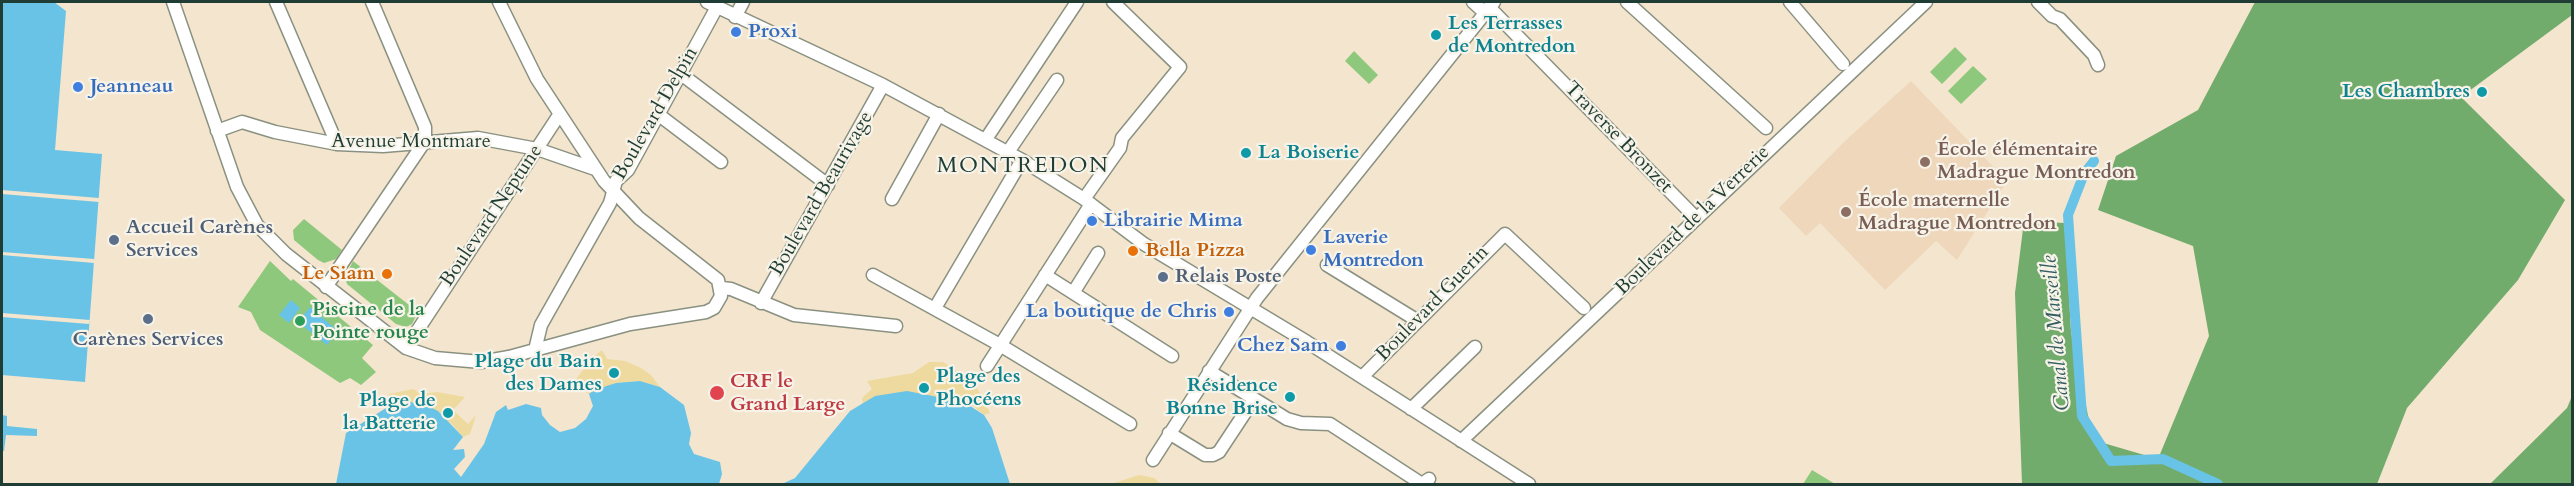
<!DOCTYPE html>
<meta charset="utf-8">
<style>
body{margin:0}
#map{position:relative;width:2574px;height:486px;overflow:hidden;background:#f4e5ce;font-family:Cardo,serif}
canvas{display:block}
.frame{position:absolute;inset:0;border:3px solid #1f3d34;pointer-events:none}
</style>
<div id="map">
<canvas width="2574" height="486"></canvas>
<div class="frame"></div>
</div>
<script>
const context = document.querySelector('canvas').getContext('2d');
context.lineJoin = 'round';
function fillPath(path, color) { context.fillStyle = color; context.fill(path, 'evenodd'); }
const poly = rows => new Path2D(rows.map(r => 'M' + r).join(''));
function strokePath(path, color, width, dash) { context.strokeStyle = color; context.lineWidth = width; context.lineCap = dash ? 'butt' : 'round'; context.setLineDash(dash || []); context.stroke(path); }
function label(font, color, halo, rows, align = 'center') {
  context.font = font + ' Cardo,serif'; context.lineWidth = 4.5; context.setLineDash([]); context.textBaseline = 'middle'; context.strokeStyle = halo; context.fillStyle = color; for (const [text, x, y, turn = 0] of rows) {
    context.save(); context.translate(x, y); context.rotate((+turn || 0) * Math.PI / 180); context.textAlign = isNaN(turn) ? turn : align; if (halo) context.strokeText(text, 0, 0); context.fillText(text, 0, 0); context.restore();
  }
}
const built = poly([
 [1911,81,2007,181,1957,260,1936,241,1885,290,1820,223,1806,236,1779,208,1844,142]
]);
const green = poly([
 [1955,47,1967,59,1942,84,1930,72],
 [1354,51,1378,75,1369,84,1345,61],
 [1973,66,1987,79,1961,104,1948,91],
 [304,219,342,250,336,259,324,263,318,260,294,240,293,230],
 [270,261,291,281,293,279,373,345,362,358,376,372,361,385,350,378,340,383,260,330,251,312,238,307],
 [353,261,418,312,412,324,406,327,396,324,347,284,345,277],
 [1812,470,1835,484,1803,484]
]);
const forest = poly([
 [2255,2,2572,2,2572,15,2461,97,2565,200,2518,280,2407,408,2377,484,2022,484,2015,293,2024,221,2065,223,2071,332,2093,440,2158,459,2209,336,2193,246,2098,210,2116,156,2198,110],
 [2572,396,2572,484,2490,484,2567,408]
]);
const sand = poly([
 [602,350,607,359,625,361,641,368,651,375,660,387,640,381,616,383,589,394,575,386,577,378,592,358],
 [929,362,943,362,976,386,990,413,984,415,973,406,875,396,863,404,862,398,872,389,867,381,913,373],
 [413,389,421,394,437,392,465,397,453,410,468,424,476,415,470,434,463,437,451,423,399,400,392,404,389,394],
 [1139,475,1154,478,1161,484,1111,484]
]);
const water = poly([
 [2,2,54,2,66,11,55,150,102,154,85,382,2,375],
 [291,300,300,308,289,323,279,315],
 [310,307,338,331,327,345,298,322],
 [640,381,660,387,684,405,691,433,689,444,694,454,720,462,722,474,719,484,336,484,346,433,399,400,426,405,438,411,463,437,453,450,464,449,465,457,454,469,461,477,484,444,496,412,506,405,508,410,526,404,541,408,542,415,550,425,560,432,575,428,586,419,593,406,589,394,594,390,616,383],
 [907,391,964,402,984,415,992,428,1010,484,782,484,795,478,850,411,875,396],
 [2,415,7,416,7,426,37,429,37,436,6,435,4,451,2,451]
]);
const pier = poly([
 [2,190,99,198,99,202,2,194],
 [2,252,94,259,94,263,2,255],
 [2,313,90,320,89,324,2,317]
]);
const canal = poly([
 [2094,161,2084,174,2068,215,2082,416,2111,461,2163,459,2218,484]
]);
const minor = poly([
 [173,2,237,187,257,225,286,254,406,348,435,358,481,362,509,357,630,324,706,312,714,308,721,296,718,280,639,218,604,181,537,79,499,2],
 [276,2,337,144],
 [707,2,883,85,1022,160,1084,199,1144,244,1307,342,1529,484],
 [1473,2,1485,13],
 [1627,2,1766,128],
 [1790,2,1843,64],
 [2038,2,2052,16,2060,19,2094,55,2098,65],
 [1489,7,1696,218],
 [735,17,743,2],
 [681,74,828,185],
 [659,115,721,162],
 [217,131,242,122,275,132,337,144,383,146,478,138,537,149,595,169],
 [986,139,1077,2],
 [1008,152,1057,80],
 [892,199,939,114],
 [1084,199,1120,148,1122,138,1180,67,1113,2],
 [1327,265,1418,321],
 [873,275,1000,345,1130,424],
 [1045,275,1172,356],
 [326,287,425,141,425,127,372,2],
 [722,288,731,289,794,315,896,326],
 [1073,293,1098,253],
 [761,303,883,85],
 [938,303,1022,160],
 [406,348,559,115],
 [535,350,541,325,610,203,616,181,628,170,717,7],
 [987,366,1091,204],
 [1209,371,1287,419,1301,423,1330,424,1422,484,1429,479],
 [1362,377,1505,234,1584,308],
 [1411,409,1475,347],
 [1169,433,1205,455,1213,455,1219,452,1254,399],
 [1461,441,1926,2],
 [1153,460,1257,298,1494,2]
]);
const markers = [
 [736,32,6,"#3f7fe0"],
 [1436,35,6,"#0f9aa8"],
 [78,87,6,"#3f7fe0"],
 [2482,92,6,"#0f9aa8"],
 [1246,153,6,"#0f9aa8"],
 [1925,162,6,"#8d6e63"],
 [1846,212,6,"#8d6e63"],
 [1092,221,6,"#3f7fe0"],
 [114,240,6,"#5c6f8a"],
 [1311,250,6,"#3f7fe0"],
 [1133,251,6,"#e8710a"],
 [387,274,6,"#e8710a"],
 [1163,277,6,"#5c6f8a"],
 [1229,312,6,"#3f7fe0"],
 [148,319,6,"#5c6f8a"],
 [300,321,6,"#2e9e5b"],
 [1341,346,6,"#3f7fe0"],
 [614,373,6,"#0f9aa8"],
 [924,388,6,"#0f9aa8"],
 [717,393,8,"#e0444e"],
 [1290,397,6,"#0f9aa8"],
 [448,413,6,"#0f9aa8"]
];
const cultureNames = [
 ["Les Terrasses",1448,24,"left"],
 ["de Montredon",1448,47,"left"],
 ["Les Chambres",2470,92],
 ["La Boiserie",1258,153,"left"],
 ["Plage du Bain",602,362],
 ["des Dames",602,385],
 ["Plage des",936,377,"left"],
 ["Phocéens",936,400,"left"],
 ["Résidence",1278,386],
 ["Bonne Brise",1278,409],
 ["Plage de",436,401],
 ["la Batterie",436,424]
];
const shopNames = [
 ["Proxi",748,32],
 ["Jeanneau",90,87],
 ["Librairie Mima",1104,221],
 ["Laverie",1323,238],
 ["Montredon",1323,261],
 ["La boutique de Chris",1217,312,"right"],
 ["Chez Sam",1329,346,"right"]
];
const streetNames = [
 ["Boulevard Delpin",656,114,-60],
 ["Traverse Bronzet",1618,138,46],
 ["Avenue Montmare",411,142],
 ["Boulevard Beaurivage",822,194,-60],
 ["Boulevard Neptune",492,216,-56],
 ["Boulevard de la Verrerie",1693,221,-44],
 ["Boulevard Guerin",1433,304,-46]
];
const educationNames = [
 ["École élémentaire",1937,150],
 ["Madrague Montredon",1937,173],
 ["École maternelle",1858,201],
 ["Madrague Montredon",1858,224]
];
const serviceNames = [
 ["Accueil Carènes",126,228],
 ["Services",126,251],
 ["Relais Poste",1175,277],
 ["Carènes Services",148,340,"center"]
];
const foodNames = [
 ["Bella Pizza",1145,251],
 ["Le Siam",375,274,"right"]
];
const leisureNames = [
 ["Piscine de la",312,310],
 ["Pointe rouge",312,333]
];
const healthNames = [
 ["CRF le",730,382],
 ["Grand Large",730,405]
];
const waterNames = [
 ["Canal de Marseille",2057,333,-95]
];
const quarterNames = [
 ["MONTREDON",1023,167]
];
fillPath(built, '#eed7bb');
fillPath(green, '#8ec87c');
fillPath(forest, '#72ac6c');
fillPath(sand, '#eeda9e');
fillPath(water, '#69c3e6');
fillPath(pier, '#f4e5ce');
strokePath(canal, '#69c3e6', 10);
strokePath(minor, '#8a9181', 15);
strokePath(minor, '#fff', 12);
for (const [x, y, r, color] of markers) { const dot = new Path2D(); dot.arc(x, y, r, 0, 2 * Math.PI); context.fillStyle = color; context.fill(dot); strokePath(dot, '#f7f3e8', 2); }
label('bold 20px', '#0d838f', '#f7f3e8', cultureNames, 'right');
label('bold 20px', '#366cbe', '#f7f3e8', shopNames, 'left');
label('20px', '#1f3d34', '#f7f3e8', streetNames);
label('bold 20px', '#785e54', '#f7f3e8', educationNames, 'left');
label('bold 20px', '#4e5e75', '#f7f3e8', serviceNames, 'left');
label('bold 20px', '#c56008', '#f7f3e8', foodNames, 'left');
label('bold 20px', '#27864d', '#f7f3e8', leisureNames, 'left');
label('bold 20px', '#be3a42', '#f7f3e8', healthNames, 'left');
label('italic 21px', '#325e60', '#f7f3e8', waterNames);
context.letterSpacing = '1.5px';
label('22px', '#1f3d34', '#f7f3e8', quarterNames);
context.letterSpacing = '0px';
</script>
